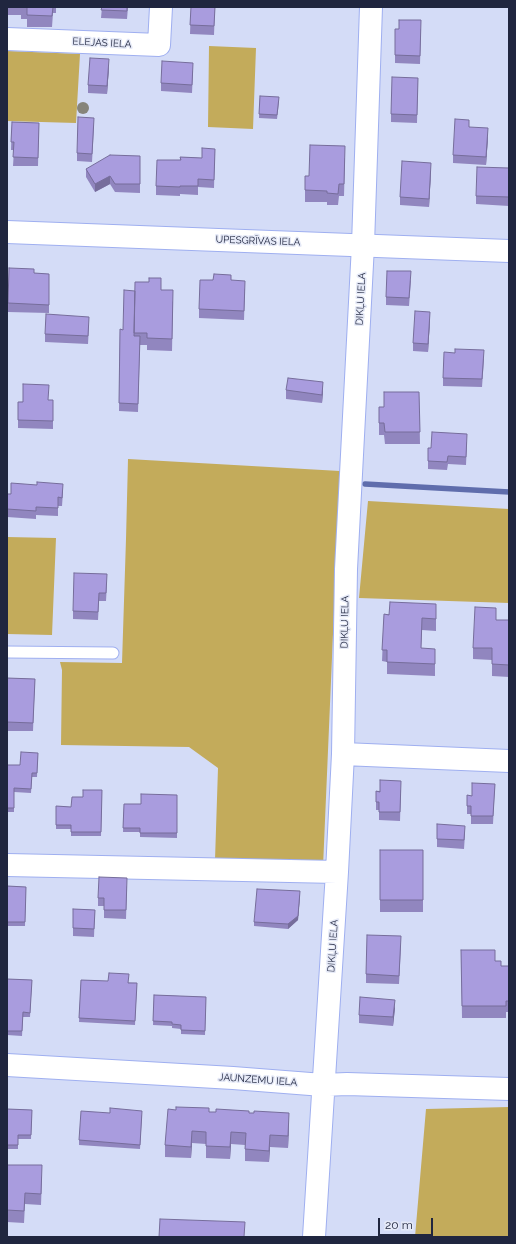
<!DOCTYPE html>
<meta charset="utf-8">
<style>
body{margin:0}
#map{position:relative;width:516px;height:1244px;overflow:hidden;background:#d4dcf7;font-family:Raleway,sans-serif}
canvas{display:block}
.frame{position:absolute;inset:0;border:8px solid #20263f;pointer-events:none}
.scale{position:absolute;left:378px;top:1218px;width:55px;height:18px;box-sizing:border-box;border:2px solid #20263f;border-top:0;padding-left:5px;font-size:12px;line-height:14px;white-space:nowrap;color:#20263f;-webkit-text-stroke:3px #e5e9f7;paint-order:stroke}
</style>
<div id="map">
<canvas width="516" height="1244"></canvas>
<div class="frame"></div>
<div class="scale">20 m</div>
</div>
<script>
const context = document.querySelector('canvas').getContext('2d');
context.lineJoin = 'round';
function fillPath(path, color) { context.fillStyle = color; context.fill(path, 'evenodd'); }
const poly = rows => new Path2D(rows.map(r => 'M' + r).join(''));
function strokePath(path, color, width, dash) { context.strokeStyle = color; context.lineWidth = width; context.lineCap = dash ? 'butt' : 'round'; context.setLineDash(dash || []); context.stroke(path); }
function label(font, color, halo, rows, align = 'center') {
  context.font = font + ' Raleway,sans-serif'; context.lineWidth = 3; context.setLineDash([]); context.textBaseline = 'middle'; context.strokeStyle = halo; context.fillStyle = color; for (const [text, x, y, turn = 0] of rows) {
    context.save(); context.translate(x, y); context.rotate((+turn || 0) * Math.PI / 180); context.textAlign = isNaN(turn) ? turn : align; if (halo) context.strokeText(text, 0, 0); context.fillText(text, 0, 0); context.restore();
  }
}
const green = poly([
 [209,46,256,48,253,129,208,127],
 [7,51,80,54,76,123,7,121],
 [128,459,340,471,323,867,215,860,218,768,189,747,61,745,62,670,60,662,122,663,126,539],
 [368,501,509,509,509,603,359,598],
 [7,537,56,538,52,635,7,634],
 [509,1107,509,1237,415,1237,426,1109]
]);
const stream = poly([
 [365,484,509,492]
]);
const lane = poly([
 [7,652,113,653]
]);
const street = poly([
 [7,39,159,45,161,7],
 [343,754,509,761],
 [7,865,337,872],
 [7,1065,233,1078,323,1085,347,1084,509,1089],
 [314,1237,337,872,343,754,346,569,363,245,371,7]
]);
const secondary = poly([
 [7,232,509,251]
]);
const trees = [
 [83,108]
];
const wall = poly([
 [7,7,56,7,56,13,53,13,52,27,27,27,27,19,21,19,21,15,7,15],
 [102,7,128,7,127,19,101,18],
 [191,7,215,7,214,35,190,34],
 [395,29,421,29,420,64,395,63],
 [109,67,107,94,88,93,88,85],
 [193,71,192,93,161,91,161,83],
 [418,78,417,123,391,122,391,114],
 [260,96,279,102,277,119,259,118],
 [12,122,39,123,38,166,13,166,14,150,11,150],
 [94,126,92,162,77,161,77,153],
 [488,137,486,165,453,163,453,155],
 [215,149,214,188,198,187,198,195,180,194,180,196,156,195,156,186,180,160,180,157,202,158],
 [140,156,140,193,115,192,110,184,95,192,86,177,86,169],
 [345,158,344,196,339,196,338,205,327,205,327,202,305,202,305,190,309,176],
 [509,168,509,206,476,204,476,196],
 [431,171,429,207,400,205,400,197],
 [34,273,49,274,49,313,8,312,8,303],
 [213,280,231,280,245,289,244,320,199,318,199,309],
 [411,280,409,306,386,305,386,297],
 [149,282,161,290,173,302,172,351,147,350,147,345,140,345,138,412,119,411,120,329,123,330,135,291],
 [430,320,428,352,413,351,413,343],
 [89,325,88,344,45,342,45,334],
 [455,353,484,359,482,387,443,386,443,378],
 [286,390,323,391,322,403,286,399],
 [419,392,420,444,385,444,384,435,379,435,379,407,384,407],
 [49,400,53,400,53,429,18,428,18,402],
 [467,442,466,465,448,464,447,470,428,469,428,461,431,448],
 [63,492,62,506,58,506,58,516,36,515,36,519,7,517,7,494],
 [107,583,106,601,99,601,98,620,73,619,73,611],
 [384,614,436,616,436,631,422,630,421,648,435,661,435,676,387,674,387,662,382,661],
 [496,620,509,620,509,677,492,676,492,660,473,659,473,648],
 [7,678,35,679,33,731,7,731],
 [38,753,37,777,32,777,31,793,14,792,14,812,7,812,7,765,20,765],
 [495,784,493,824,471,824,471,814,467,814,467,795,472,796],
 [102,790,101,836,71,836,71,829,56,829,56,806,71,807,83,797],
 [401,790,400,821,379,820,379,810,376,810,376,791],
 [177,795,177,838,140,837,140,832,123,832,124,804,141,804],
 [465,834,464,849,437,847,437,839],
 [380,850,423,850,423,912,380,912],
 [7,886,26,887,25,926,7,926],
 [127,886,126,919,104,918,104,906,98,906,98,898],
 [300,895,298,920,288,929,254,926,254,922],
 [73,909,95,910,94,937,73,936],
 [401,945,399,984,366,983,366,974],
 [461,950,495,961,501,966,509,966,509,1012,506,1012,506,1018,462,1018],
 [7,979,32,980,30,1017,23,1017,22,1036,7,1035],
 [81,980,137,983,135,1025,79,1022],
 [154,995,206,997,205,1035,181,1034,181,1029,172,1028,172,1026,153,1025],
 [395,1008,393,1026,359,1023,359,1015],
 [7,1109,32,1110,31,1139,18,1139,18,1149,7,1149],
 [209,1112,249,1113,289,1125,288,1148,270,1147,269,1162,245,1161,245,1145,231,1144,230,1159,206,1158,206,1144,192,1143,191,1158,165,1157,165,1145],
 [142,1115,140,1149,79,1145,79,1140],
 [7,1165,42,1177,41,1205,25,1204,24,1223,7,1222]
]);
const shadedWall = poly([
 [109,59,109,67,107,94,107,86],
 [488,128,488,137,486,165,486,157],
 [431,163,431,171,429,207,429,199],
 [110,176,110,184,95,192,95,184],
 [430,312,430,320,428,352,428,344],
 [323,382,323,391,322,403,322,395],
 [300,895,298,920,288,929,288,924],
 [395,1000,395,1008,393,1026,393,1017],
 [289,1113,289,1125,288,1148,288,1136],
 [192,1131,192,1143,191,1158,191,1147],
 [231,1132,231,1144,230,1159,230,1147],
 [270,1135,270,1147,269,1162,269,1151]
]);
const building = poly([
 [21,7,53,7,52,16,27,15,27,7,21,7],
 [102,7,127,7,127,11,101,10,102,7],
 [191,7,215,7,214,26,190,25,191,7],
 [399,20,421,20,420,56,395,55,395,29,399,29,399,20],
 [90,58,109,59,107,86,88,85,90,58],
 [162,61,193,63,192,85,161,83,162,61],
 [392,77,418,78,417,115,391,114,392,77],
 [260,96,279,97,277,115,259,114,260,96],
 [78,117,94,118,92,154,77,153,78,117],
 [455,119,469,120,469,127,488,128,486,157,453,155,455,119],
 [12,122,39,123,38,158,13,157,14,142,11,142,12,122],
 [310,145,345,146,344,184,339,184,338,194,327,193,327,191,305,190,305,176,309,176,310,145],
 [202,148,215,149,214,180,198,179,198,186,180,186,180,187,156,186,157,160,181,160,180,157,202,158,202,148],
 [110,155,140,156,140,184,115,184,110,176,95,184,86,169,110,155],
 [402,161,431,163,429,199,400,197,402,161],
 [477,167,509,168,509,197,476,196,477,167],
 [9,268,34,269,34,273,49,274,49,305,8,303,9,268],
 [387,271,411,271,409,298,386,297,387,271],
 [214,274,231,275,231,280,245,281,244,311,199,309,200,280,213,280,214,274],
 [149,278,161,278,161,290,173,290,172,339,147,338,147,333,134,333,135,282,149,282,149,278],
 [124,290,135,291,134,336,140,336,138,404,119,403,120,329,123,330,124,290],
 [415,311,430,312,428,344,413,343,415,311],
 [46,314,89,317,88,336,45,334,46,314],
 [455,349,484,350,482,379,443,378,444,352,455,353,455,349],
 [288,378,323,382,322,395,286,390,288,378],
 [23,384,49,385,48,400,53,400,53,421,18,420,18,402,23,402,23,384],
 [384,392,419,392,420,432,385,432,384,423,379,423,379,407,384,407,384,392],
 [432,432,467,434,466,457,448,456,447,462,428,461,428,448,431,448,432,432],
 [37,482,63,484,62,498,58,497,58,508,36,507,36,511,7,509,7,494,11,494,11,483,37,485,37,482],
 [74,573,107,574,106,593,99,593,98,612,73,611,74,573],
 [390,602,436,604,436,619,422,618,421,648,435,649,435,664,387,662,387,650,382,650,384,614,389,615,390,602],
 [475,607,496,608,496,620,509,620,509,665,492,664,492,648,473,648,475,607],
 [7,678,35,679,33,723,7,722,7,678],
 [21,752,38,753,37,773,32,773,31,789,14,788,14,808,7,808,7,765,20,765,21,752],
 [380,780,401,781,400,812,379,812,379,802,376,802,376,791,380,792,380,780],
 [472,783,495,784,493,816,471,816,471,806,467,806,467,795,472,796,472,783],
 [83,790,102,790,101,832,71,832,71,825,56,825,56,806,71,807,72,797,83,797,83,790],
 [141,794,177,795,177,833,140,833,140,828,123,828,124,804,141,804,141,794],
 [437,824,465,826,464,840,437,839,437,824],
 [380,850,423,850,423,900,380,900,380,850],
 [99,877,127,878,126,910,104,910,104,898,98,898,99,877],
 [7,886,26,887,25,922,7,922,7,886],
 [257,889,300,891,298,916,288,924,254,922,257,889],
 [73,909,95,910,94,929,73,928,73,909],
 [367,935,401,936,399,976,366,974,367,935],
 [461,950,495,950,495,961,501,961,501,966,509,966,509,1001,506,1001,506,1006,462,1006,461,950],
 [109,973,129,974,128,983,137,983,135,1021,79,1018,81,980,108,981,109,973],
 [7,979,32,980,30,1013,23,1012,22,1031,7,1031,7,979],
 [154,995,206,997,205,1031,181,1030,181,1025,172,1024,172,1022,153,1021,154,995],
 [360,997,395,1000,393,1017,359,1015,360,997],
 [176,1107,209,1108,209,1112,216,1112,216,1109,249,1111,249,1113,254,1113,254,1111,289,1113,288,1136,270,1135,269,1151,245,1149,246,1133,231,1132,230,1147,206,1146,206,1132,192,1131,191,1147,165,1145,168,1109,176,1110,176,1107],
 [110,1108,142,1111,140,1145,79,1140,81,1111,110,1113,110,1108],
 [7,1109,32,1110,31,1135,18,1135,18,1145,7,1145,7,1109],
 [7,1165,42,1165,41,1194,25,1193,24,1211,7,1210,7,1165],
 [160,1219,245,1222,244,1237,159,1237,160,1219]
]);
const streetNames = [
 ["ELEJAS IELA",102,43,3],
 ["UPESGRĪVAS IELA",258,241,2],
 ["DIKĻU IELA",361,299,-87],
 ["DIKĻU IELA",345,622,-89],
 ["DIKĻU IELA",333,946,-86],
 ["JAUNZEMU IELA",258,1080,4]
];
fillPath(green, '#c3ab5b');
strokePath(stream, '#5f6dac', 5.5);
strokePath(lane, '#9faff0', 13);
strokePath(street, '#9faff0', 24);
strokePath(secondary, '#9faff0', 24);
strokePath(lane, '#fff', 11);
strokePath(street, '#fff', 22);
strokePath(secondary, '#fff', 22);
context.fillStyle = '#86847a';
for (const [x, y] of trees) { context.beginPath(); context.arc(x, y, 6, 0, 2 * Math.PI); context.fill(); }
fillPath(wall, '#9186bf');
fillPath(shadedWall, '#766d9b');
fillPath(building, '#a99cde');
strokePath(building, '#766d9b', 1);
label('10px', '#20263f', '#e5e9f7', streetNames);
</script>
